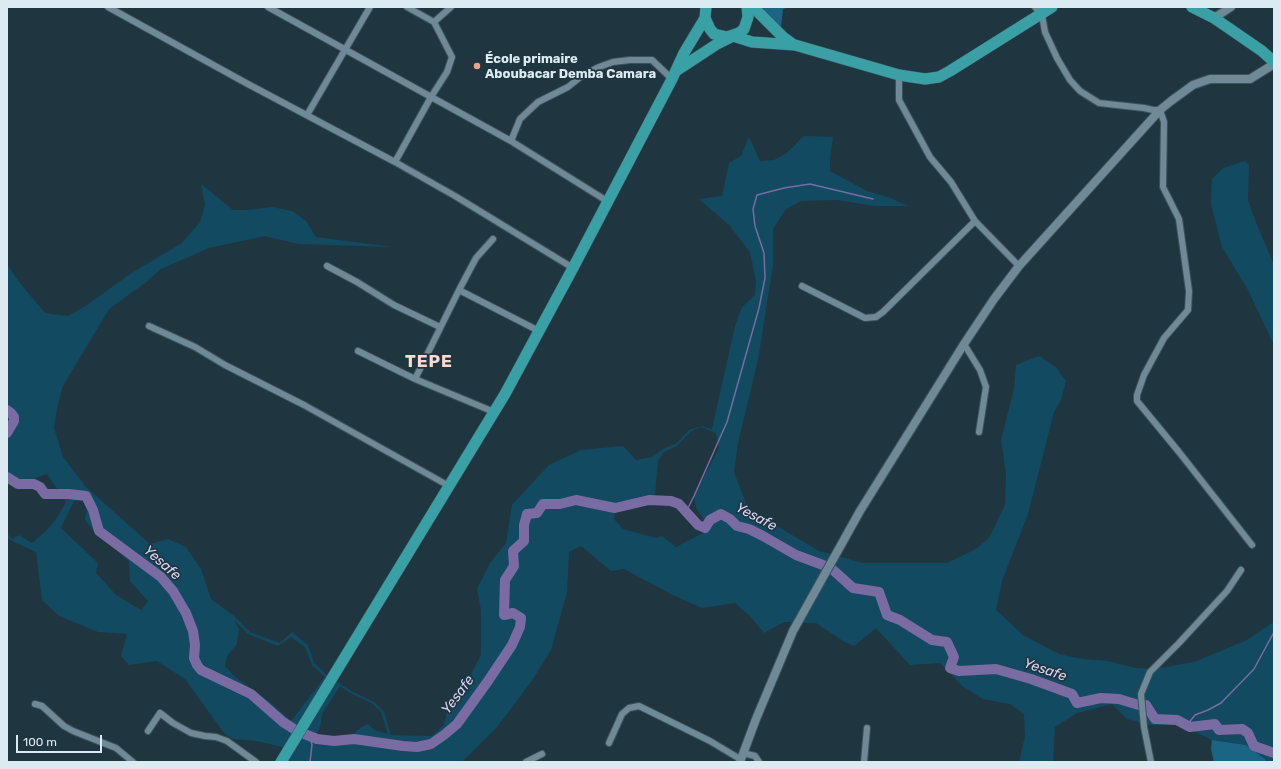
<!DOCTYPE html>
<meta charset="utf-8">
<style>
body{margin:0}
#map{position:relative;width:1281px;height:769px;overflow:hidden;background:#1f3641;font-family:Rubik,sans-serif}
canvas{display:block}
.frame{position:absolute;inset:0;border:8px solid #dceaf1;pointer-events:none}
.scale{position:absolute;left:16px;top:735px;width:86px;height:18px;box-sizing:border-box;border:2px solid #dceaf1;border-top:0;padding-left:5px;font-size:12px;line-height:14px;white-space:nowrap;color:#dceaf1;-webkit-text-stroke:3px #1f3641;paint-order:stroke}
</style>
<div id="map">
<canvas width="1281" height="769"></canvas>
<div class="frame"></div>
<div class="scale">100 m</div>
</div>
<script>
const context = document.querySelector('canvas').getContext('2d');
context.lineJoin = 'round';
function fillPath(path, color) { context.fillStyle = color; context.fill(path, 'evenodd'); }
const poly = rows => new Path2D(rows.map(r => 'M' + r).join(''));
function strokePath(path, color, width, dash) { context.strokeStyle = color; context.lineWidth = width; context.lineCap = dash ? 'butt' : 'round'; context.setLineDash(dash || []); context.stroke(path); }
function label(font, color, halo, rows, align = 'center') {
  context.font = font + ' Rubik,sans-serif'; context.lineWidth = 3.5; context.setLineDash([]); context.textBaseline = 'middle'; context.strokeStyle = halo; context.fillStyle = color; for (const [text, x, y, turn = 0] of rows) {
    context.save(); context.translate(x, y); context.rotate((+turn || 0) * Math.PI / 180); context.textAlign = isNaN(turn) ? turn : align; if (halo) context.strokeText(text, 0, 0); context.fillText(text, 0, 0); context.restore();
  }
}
const green = poly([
 [804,136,833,137,830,159,830,171,867,191,888,197,908,206,875,206,837,200,801,201,786,209,773,229,773,265,758,360,738,443,734,472,748,509,760,518,782,529,819,551,863,563,947,563,976,549,989,538,1005,505,1006,474,1001,440,1014,389,1016,365,1039,356,1056,367,1066,381,1061,400,1054,412,1028,514,1002,581,996,610,1023,635,1059,654,1082,659,1108,661,1135,668,1153,669,1194,662,1245,641,1274,622,1274,652,1273,655,1274,672,1274,762,1265,762,1265,759,1246,745,1212,740,1178,724,1149,725,1127,719,1112,704,1077,713,1055,727,1053,762,1019,762,1025,736,1024,714,1010,704,983,699,962,686,940,663,910,665,876,628,854,646,843,641,816,623,784,622,764,633,750,616,735,603,702,608,673,595,624,569,611,571,581,546,569,552,567,592,551,650,533,679,507,714,497,727,462,762,287,762,282,747,257,741,233,739,224,733,185,679,157,661,129,665,121,656,127,634,98,632,59,616,42,600,36,552,10,540,7,537,7,533,12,539,19,535,32,543,45,532,57,518,66,502,47,474,30,480,16,478,7,472,7,264,19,282,45,313,68,316,87,305,130,274,182,243,200,222,205,205,201,184,233,210,248,210,272,207,292,211,306,221,316,237,393,247,298,244,265,236,209,248,161,269,145,283,109,309,63,386,57,408,54,428,63,457,86,487,150,544,168,539,186,547,201,569,211,599,234,616,250,632,280,643,292,632,308,645,314,663,328,676,351,691,374,702,384,712,391,735,432,736,444,725,448,708,456,698,469,678,481,655,481,610,477,589,490,563,506,543,512,505,549,465,581,450,623,446,636,460,652,457,663,449,677,443,689,430,702,426,712,429,735,326,742,307,755,295,756,281,750,252,729,225,699,199,722,196,729,163,741,156,749,137,760,161,774,160,787,153],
 [701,427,716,433,719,448,694,496,696,508,703,518,705,528,703,533,676,547,662,536,656,538,623,529,614,519,615,508,649,500,655,494,658,461,664,452,677,446,690,432],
 [82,500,87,506,85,520,92,529,107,542,120,553,129,561,130,581,148,601,141,610,116,595,96,573,98,563,61,528,74,501],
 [234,620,248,634,278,646,291,637,305,647,312,665,325,677,291,721,271,703,235,677,225,666,227,656,237,644,239,629],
 [340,686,350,693,373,704,381,712,388,734,374,730,368,724,360,728,353,735,353,739,334,741,317,739,310,736,318,732,321,723,322,714],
 [1245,161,1249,165,1248,200,1255,220,1274,265,1274,345,1248,290,1222,247,1211,204,1212,179,1223,168]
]);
const forest = poly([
 [754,7,789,7,783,9,780,36],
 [1212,740,1246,745,1265,759,1265,762,1214,762,1211,749]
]);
const stream = poly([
 [686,512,694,496,727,422,759,308,765,278,764,253,755,226,753,209,757,195,784,188,810,184,873,199],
 [1187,725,1195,715,1208,710,1221,703,1254,669,1274,632],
 [310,736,312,745,310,762]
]);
const river = poly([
 [7,410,11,413,14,417,14,421,7,433],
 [7,477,18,484,34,484,40,487,45,494,69,494,86,496,93,510,99,531,161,577,173,591,186,613,193,631,195,645,194,658,197,665,201,670,251,694,283,722,297,731,317,739,334,741,354,739,403,746,417,747,431,744,444,735,457,724,488,681,512,645,520,627,521,618,513,613,504,615,505,580,514,566,513,551,524,541,524,525,527,514,537,513,543,504,560,504,576,500,615,508,649,500,671,501,679,504,698,525,705,528,710,520,721,514,730,519,737,526,749,529,763,536,796,555,823,565],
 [833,570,853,588,879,592,887,615,900,620,932,640,947,642,954,657,950,668,959,671,996,669,1031,679,1072,694,1077,703,1101,698,1119,699,1142,706,1146,705,1155,719,1177,720,1190,727,1215,724,1219,730,1242,729,1248,733,1254,746,1274,753]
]);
const minor = poly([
 [108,7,246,83,395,162,455,196,573,268],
 [268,7,511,141,607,201],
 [407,7,434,22],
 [1035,7,1042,15,1045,32,1057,58,1070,80,1080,91,1099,103,1144,108,1153,110,1160,110,1164,122,1163,187,1179,219,1189,291,1188,310,1164,338,1144,375,1137,395,1137,401,1179,452,1252,545],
 [899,75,899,100,930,157,951,182,975,221,1019,266],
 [307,115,370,7],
 [511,141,520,119,538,102,568,87,583,75,599,67,613,62,630,60,652,60,672,79],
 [395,162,431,97,447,72,452,57,434,22,451,7],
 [327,266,357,282,394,305,440,327],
 [802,286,865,318,876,317,883,312,975,221],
 [459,290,476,258,493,239],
 [149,326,195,347,225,365,304,405,449,486],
 [964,344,980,370,986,387,979,432],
 [358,351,415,379,494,412],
 [415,379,459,290,539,331],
 [35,704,42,706,64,726,73,731,116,748,133,762],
 [148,731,160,713,173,723,191,733,205,736,216,737,227,741,256,762],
 [609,743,622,714,629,708,639,706,710,741,740,759],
 [743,753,755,756,759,762],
 [526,762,542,754],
 [864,762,867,728],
 [1151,762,1144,727,1141,694,1150,672,1179,643,1227,591,1241,570]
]);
const tertiary = poly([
 [1214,18,1231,7],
 [740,762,756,719,793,631,860,511,964,344,994,299,1019,266,1160,110,1171,101,1193,85,1210,79,1250,79,1274,64]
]);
const trunk = poly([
 [706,7,705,18,710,29,714,34,727,37,739,33,744,29,748,17,747,7],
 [753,7,783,37,794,45],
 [1192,7,1214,18,1262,51,1274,62],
 [676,71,717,44,733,36,752,42,795,45,899,75,925,79,939,77,950,71,1052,7],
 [281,762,505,394,573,268,672,79,684,53,705,18]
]);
const markers = [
 [477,66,4,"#f49e89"]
];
const poiNames = [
 ["École primaire",485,59],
 ["Aboubacar Demba Camara",485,74]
];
const waterNames = [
 ["Yesafe",756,517,28],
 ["Yesafe",162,563,41],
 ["Yesafe",1045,670,19],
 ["Yesafe",458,695,-53]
];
const districtNames = [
 ["TEPE",429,362]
];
fillPath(green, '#124a61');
fillPath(forest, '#1a6584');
strokePath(stream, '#7a6ba2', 1.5);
strokePath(river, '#7a6ba2', 10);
strokePath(minor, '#3e525c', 8);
strokePath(tertiary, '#3e525c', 10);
strokePath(trunk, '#3e525c', 12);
strokePath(minor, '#708996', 6);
strokePath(tertiary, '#708996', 8);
strokePath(trunk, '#39a0a6', 11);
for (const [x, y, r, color] of markers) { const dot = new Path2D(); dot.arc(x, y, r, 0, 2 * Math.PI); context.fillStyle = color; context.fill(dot); strokePath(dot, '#1f3641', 1.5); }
label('bold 13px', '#dceaf1', '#1f3641', poiNames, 'left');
label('italic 14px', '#dbd3f4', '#1f3641', waterNames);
context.letterSpacing = '1px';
label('bold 17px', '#fcdad1', '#1f3641', districtNames);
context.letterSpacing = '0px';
</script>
